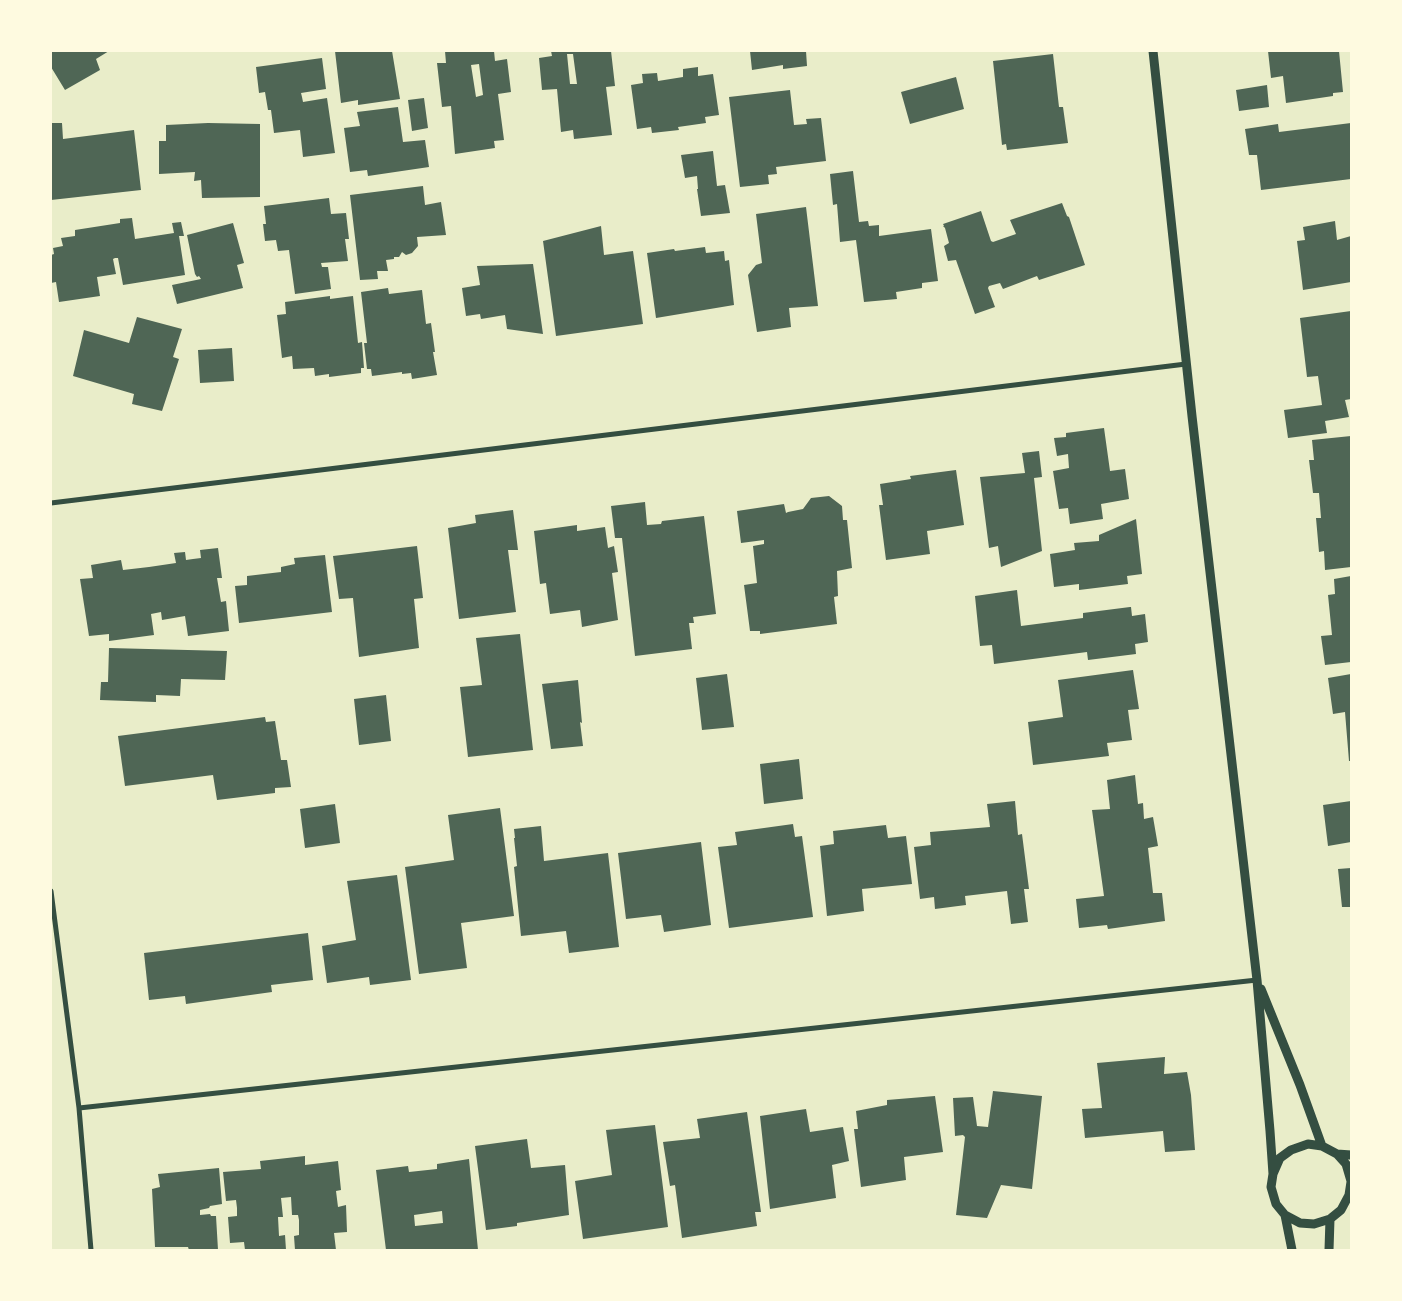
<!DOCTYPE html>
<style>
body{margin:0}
#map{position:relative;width:1402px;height:1301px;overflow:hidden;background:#e9edc9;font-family:Jost,sans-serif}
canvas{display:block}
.frame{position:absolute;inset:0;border:52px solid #fefae0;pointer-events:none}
</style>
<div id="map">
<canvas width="1402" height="1301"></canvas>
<div class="frame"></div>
</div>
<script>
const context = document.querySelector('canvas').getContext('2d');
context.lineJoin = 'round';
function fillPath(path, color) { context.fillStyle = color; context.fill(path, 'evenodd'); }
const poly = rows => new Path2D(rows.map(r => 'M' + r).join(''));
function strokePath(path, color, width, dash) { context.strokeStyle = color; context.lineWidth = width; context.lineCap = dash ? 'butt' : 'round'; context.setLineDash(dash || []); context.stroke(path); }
const building = poly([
 [51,51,109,51,96,59,100,70,65,90,51,67],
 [335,51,392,51,400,99,358,105,358,100,341,103],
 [445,51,494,51,495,61,507,59,511,92,498,94,504,140,494,141,495,148,455,154,451,106,442,107,437,63,446,63],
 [479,64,483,95,476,97,471,65],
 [551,51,611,51,615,86,606,87,612,135,574,139,573,130,561,132,557,89,542,90,539,58,552,56],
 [567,54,573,54,577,84,570,84],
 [750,51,806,51,807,66,783,69,783,65,752,70],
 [1268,51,1339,51,1343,92,1333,93,1333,96,1286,103,1283,76,1271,78],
 [1053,54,1059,107,1063,107,1068,143,1007,150,1006,144,1002,145,993,61],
 [322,58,326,89,301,93,302,97,303,102,327,98,335,153,303,157,300,130,274,133,271,110,268,110,265,92,259,93,256,67],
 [698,67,698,76,713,74,719,115,705,117,706,123,678,127,679,130,652,133,651,127,637,129,631,85,643,83,642,74,657,73,658,81,683,77,683,69],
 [956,77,964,109,910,124,901,92],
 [1267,85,1269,107,1239,111,1236,90],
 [790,90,794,125,807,124,806,119,821,118,826,161,776,167,777,174,768,175,769,184,740,187,729,97],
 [424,98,428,128,412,131,408,100],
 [398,107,403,142,425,140,429,167,368,176,367,170,350,172,344,128,360,126,357,112],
 [51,123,62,123,63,139,134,130,141,190,51,200],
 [208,123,260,124,260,197,202,198,201,180,194,181,195,172,159,174,159,141,166,141,166,125],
 [1351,123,1351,179,1261,190,1257,155,1249,155,1245,129,1278,124,1279,132],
 [713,151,717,186,725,185,730,213,701,216,697,189,698,189,697,176,685,178,681,155],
 [853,171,859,222,868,221,869,226,879,225,879,236,931,229,938,281,922,283,922,288,896,292,897,299,864,302,856,240,840,242,837,204,833,205,830,174],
 [423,186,425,205,441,202,446,235,417,237,418,246,412,253,406,255,402,252,399,257,394,257,394,259,386,260,388,271,377,271,378,279,360,280,350,195],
 [329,198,331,214,346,213,349,239,345,239,348,261,321,263,322,267,328,267,331,289,295,294,289,250,278,251,276,240,265,241,263,224,266,224,264,206],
 [1062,203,1067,216,1069,217,1085,265,1039,280,1037,276,1003,289,1000,283,989,286,988,288,995,307,975,314,956,260,948,261,944,246,949,243,945,228,943,226,944,226,943,224,981,211,991,241,993,242,1016,234,1010,220],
 [806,207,818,306,789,308,791,327,757,332,748,275,756,265,762,263,756,214],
 [132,218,135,239,174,233,172,223,181,222,184,236,179,236,185,275,123,285,118,258,115,258,113,259,116,274,97,277,100,296,59,302,56,282,51,283,51,255,54,254,53,248,63,246,61,238,75,236,75,230,120,223,120,219],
 [1335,221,1337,240,1351,236,1351,282,1303,290,1297,241,1305,240,1303,227],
 [233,223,244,263,237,265,243,288,177,304,172,285,201,279,199,276,197,277,195,274,187,235],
 [601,226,604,255,633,251,643,324,556,336,543,241],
 [705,247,706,253,724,251,725,261,729,260,734,305,656,318,647,253,674,249,675,251],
 [533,264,543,334,507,329,505,315,481,319,480,314,466,316,462,288,480,285,477,266],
 [388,288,389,294,422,290,426,324,431,323,435,352,433,352,437,375,412,379,411,373,402,374,402,372,372,376,371,369,367,369,364,343,367,343,361,292],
 [330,296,330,299,353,296,358,343,362,342,364,368,361,368,361,373,329,377,329,374,315,376,314,368,293,369,292,356,282,358,277,315,286,314,285,302],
 [1351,311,1351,399,1345,400,1349,417,1325,421,1327,433,1288,438,1284,410,1322,405,1318,376,1307,377,1300,318],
 [137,317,182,329,173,357,179,359,162,411,132,404,134,394,73,376,84,330,129,343],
 [232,348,234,381,200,383,198,350],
 [1104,428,1110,471,1125,469,1129,499,1101,504,1103,519,1070,524,1068,508,1059,509,1053,471,1069,468,1068,454,1057,456,1054,438,1066,437,1066,433],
 [1351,436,1351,567,1325,570,1324,551,1319,552,1316,518,1321,518,1319,493,1313,493,1309,460,1314,460,1312,440],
 [1039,451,1042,477,1034,478,1042,551,1001,567,998,546,989,548,980,477,1025,473,1022,453],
 [956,470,964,525,927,531,930,554,886,560,879,505,883,505,880,484,911,479,910,476],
 [829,496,842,506,843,520,847,520,852,568,837,571,838,596,834,597,837,624,760,634,760,631,750,631,744,585,757,583,753,546,764,544,764,540,741,543,737,511,784,504,786,513,788,512,803,509,811,498],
 [645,502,647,525,661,524,662,521,704,516,716,614,693,617,694,623,689,623,692,649,635,656,622,538,615,538,611,506],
 [513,510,518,550,508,550,516,612,459,619,448,528,476,523,475,515],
 [1136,519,1142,574,1127,576,1128,584,1079,590,1079,584,1054,587,1050,554,1075,550,1074,543,1099,541,1099,535],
 [577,525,577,531,605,527,608,548,614,546,618,572,612,573,618,620,582,627,580,610,550,614,546,583,540,584,534,531],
 [417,546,423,598,414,599,419,648,359,657,353,598,339,599,333,556],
 [218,548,222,578,217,578,221,602,226,601,229,631,188,636,185,616,162,620,161,612,151,614,154,635,109,641,109,634,89,636,80,579,93,578,91,565,121,560,123,570,149,567,176,563,174,553,185,552,186,560,193,559,201,558,200,550],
 [325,555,332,612,239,623,235,586,247,585,247,576,281,572,281,567,295,564,294,558],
 [1351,576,1351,662,1325,665,1321,636,1332,635,1328,595,1335,594,1334,579],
 [1017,590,1021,626,1083,618,1083,613,1130,607,1131,607,1132,616,1145,614,1148,642,1135,644,1136,654,1088,660,1087,652,994,664,992,645,980,646,975,596],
 [520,634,533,750,468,757,460,687,482,685,476,638],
 [109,648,227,651,225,680,181,679,180,696,156,695,156,702,100,700,101,682,108,682],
 [1133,670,1139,709,1128,710,1132,740,1107,743,1109,756,1033,765,1028,722,1063,717,1058,680],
 [727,674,734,727,702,730,696,678],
 [1351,674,1351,761,1349,761,1345,712,1333,714,1328,678],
 [578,680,582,723,580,722,583,746,551,749,542,684],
 [386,695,391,741,359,745,354,699],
 [265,717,266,722,275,721,281,760,287,760,291,787,275,788,275,793,217,800,213,775,125,786,118,736],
 [799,759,803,799,764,804,760,764],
 [1135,775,1138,804,1143,803,1144,819,1153,817,1158,846,1148,848,1153,893,1162,893,1165,921,1108,929,1107,925,1079,928,1076,899,1104,896,1092,810,1110,809,1107,780],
 [1015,801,1018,835,1022,834,1029,889,1024,889,1028,922,1011,924,1007,891,965,896,966,905,935,909,934,897,920,899,914,847,931,845,930,832,990,827,987,804],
 [1351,801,1351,842,1328,846,1323,805],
 [335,804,340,843,305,848,300,809],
 [500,808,514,916,461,923,467,968,419,974,405,867,454,860,448,815],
 [793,824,795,837,802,836,813,917,729,928,718,847,737,845,735,832],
 [886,825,888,838,906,836,912,884,862,889,864,911,827,916,820,846,834,844,833,831],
 [541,826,544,861,608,853,619,947,569,953,566,931,521,936,514,867,517,866,514,838,515,838,514,829],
 [701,842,711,925,664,932,661,915,626,919,618,853],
 [1351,868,1351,907,1342,907,1338,869],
 [397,875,411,980,370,985,369,977,327,983,322,946,356,940,347,881],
 [308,933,313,980,271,985,272,992,186,1004,185,996,149,1000,144,953],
 [1165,1057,1164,1074,1187,1072,1191,1095,1195,1150,1165,1152,1163,1131,1085,1138,1082,1109,1102,1108,1097,1063],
 [993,1091,1042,1096,1032,1189,1001,1185,987,1218,956,1215,965,1137,963,1135,955,1136,953,1098,973,1097,977,1126,988,1127],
 [935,1096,943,1152,904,1157,906,1180,861,1187,854,1129,858,1129,856,1111,887,1105,887,1100],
 [806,1109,810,1132,843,1127,849,1161,832,1165,836,1198,770,1209,760,1116],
 [747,1112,761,1212,755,1212,757,1226,682,1238,675,1185,670,1186,663,1142,700,1138,697,1119],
 [655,1125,668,1227,583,1239,575,1181,612,1175,606,1130],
 [527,1139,531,1168,565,1165,569,1215,517,1223,517,1226,486,1230,475,1146],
 [305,1156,305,1165,338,1161,341,1190,336,1191,338,1207,346,1205,347,1232,334,1233,336,1250,295,1250,294,1236,299,1235,299,1220,298,1215,292,1215,291,1197,281,1198,283,1217,278,1217,279,1236,285,1235,286,1250,245,1250,244,1242,230,1243,228,1217,237,1216,237,1208,236,1200,226,1201,223,1172,261,1169,260,1161],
 [469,1159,478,1250,386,1250,376,1170,408,1166,409,1172,437,1169,437,1164],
 [442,1211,443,1223,415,1226,414,1215],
 [219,1168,222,1204,210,1206,209,1208,200,1210,200,1215,210,1214,211,1216,216,1216,218,1250,189,1250,188,1247,155,1247,152,1189,160,1187,158,1174]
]);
const minor = poly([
 [51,503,1186,364],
 [51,891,79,1108,91,1250],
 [79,1108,1257,980]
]);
const tertiary = poly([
 [1153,51,1192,416,1257,980,1270,1131,1273,1174],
 [1261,989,1300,1085,1322,1146],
 [1337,1154,1351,1155],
 [1351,1181,1346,1164,1337,1154,1322,1146,1308,1144,1291,1150,1280,1158,1273,1174,1271,1187,1276,1204,1285,1215,1300,1223,1314,1224,1330,1219,1341,1210,1349,1195,1351,1182],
 [1285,1215,1292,1250],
 [1329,1250,1330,1219]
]);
fillPath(building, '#4f6655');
strokePath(minor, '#344e41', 5);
strokePath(tertiary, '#344e41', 9);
</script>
